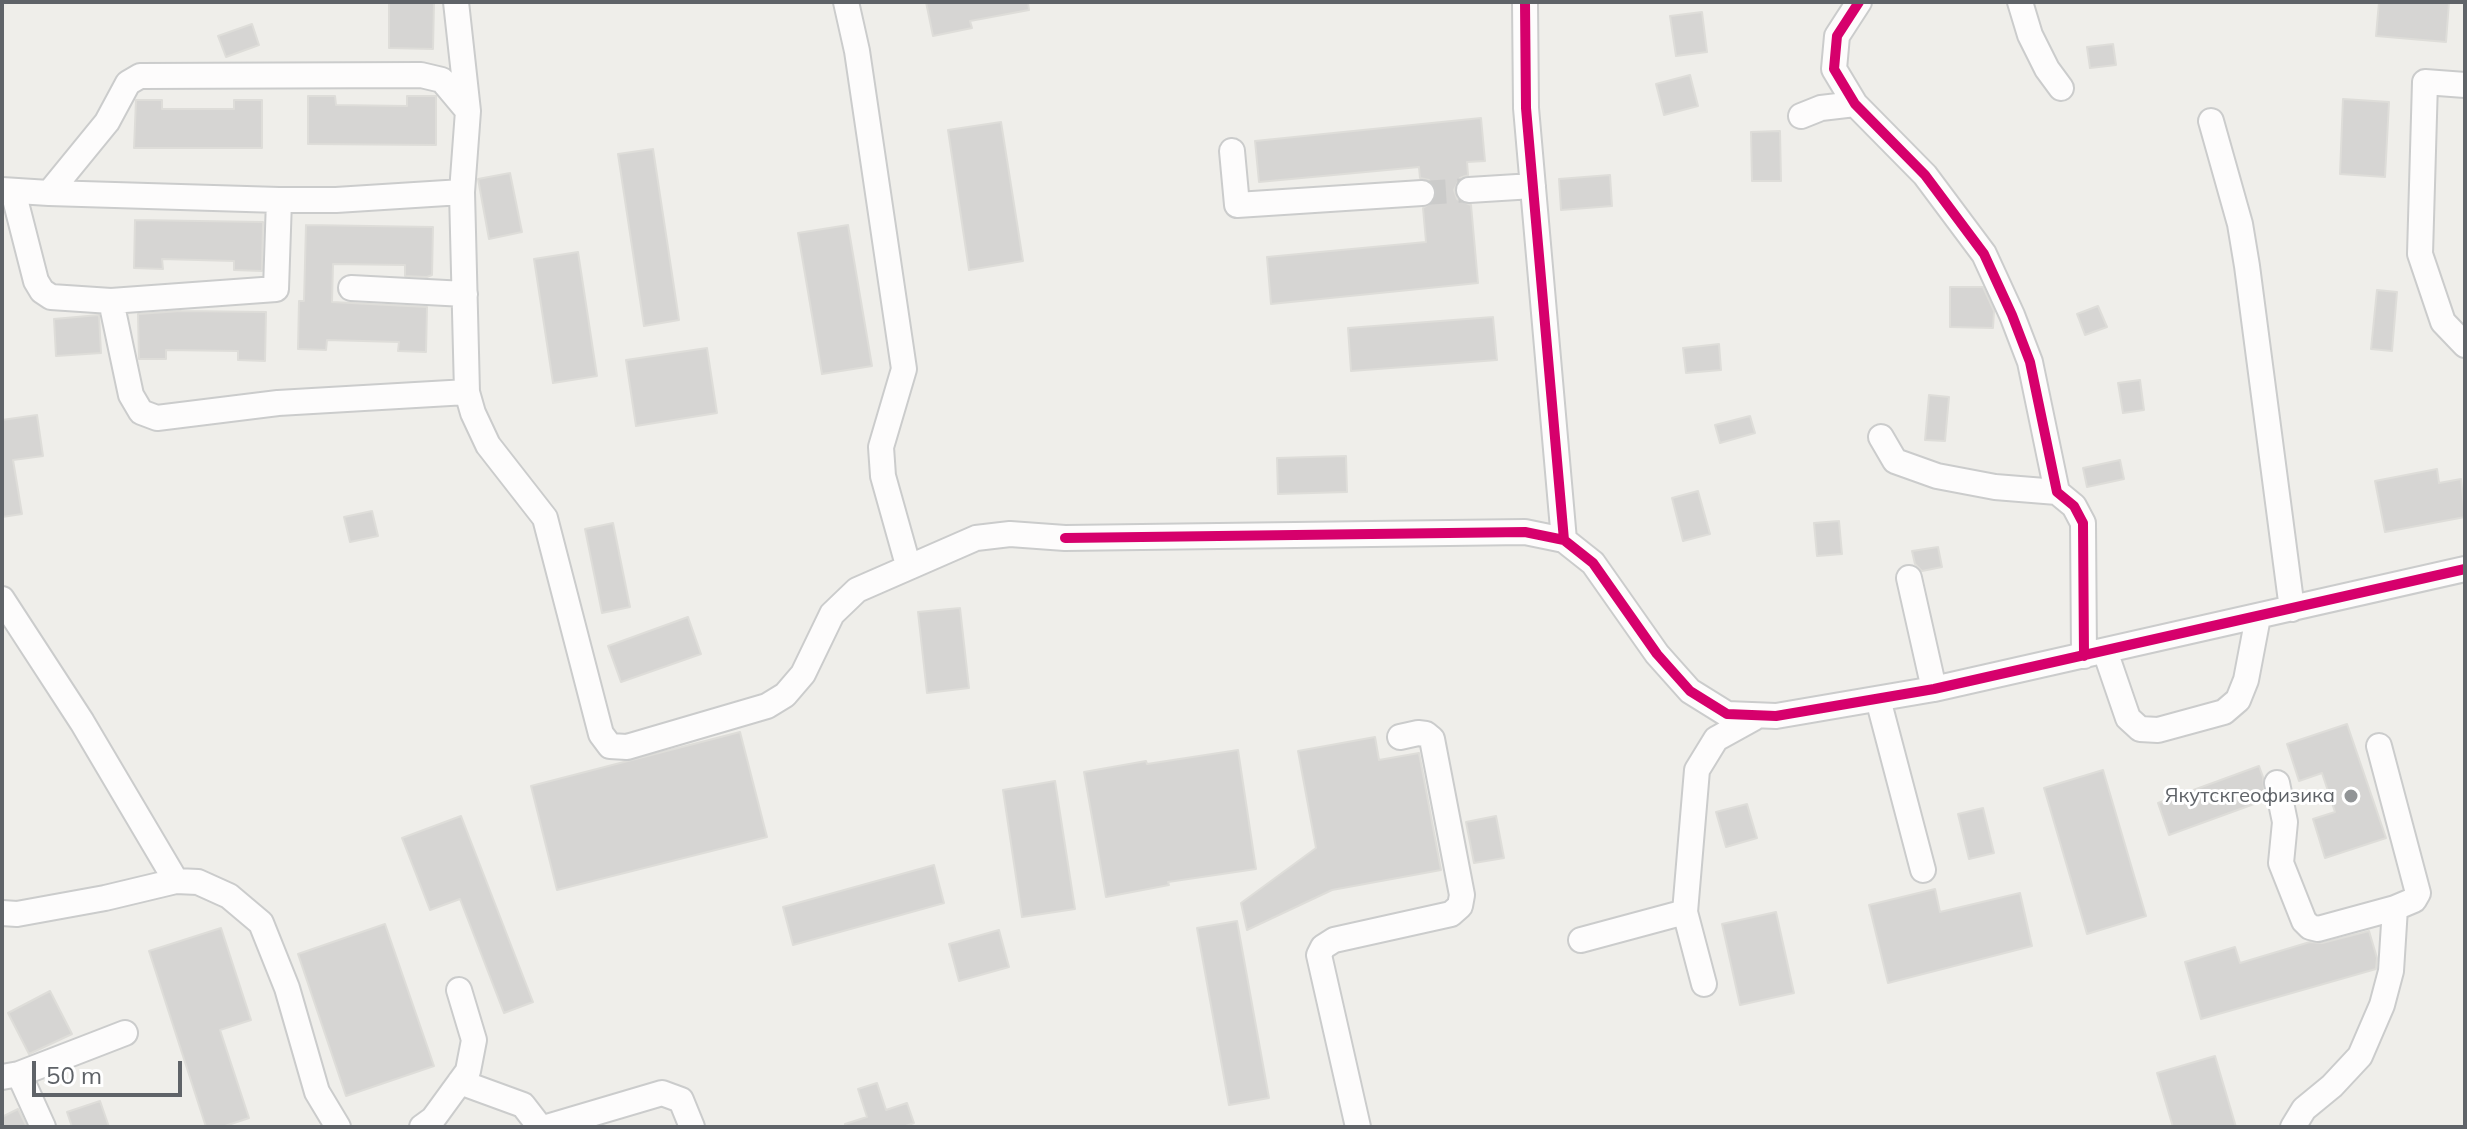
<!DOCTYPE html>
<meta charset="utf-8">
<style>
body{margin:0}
#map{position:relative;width:2467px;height:1129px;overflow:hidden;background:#efeeea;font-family:Mulish,sans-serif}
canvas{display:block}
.frame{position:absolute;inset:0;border:4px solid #5f6368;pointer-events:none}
.scale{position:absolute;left:32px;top:1061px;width:150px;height:36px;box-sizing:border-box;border:4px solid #5f6368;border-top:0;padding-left:10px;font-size:24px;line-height:28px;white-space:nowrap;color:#5f6368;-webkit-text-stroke:6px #fff;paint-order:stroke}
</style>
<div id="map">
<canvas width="2467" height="1129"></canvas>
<div class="frame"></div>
<div class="scale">50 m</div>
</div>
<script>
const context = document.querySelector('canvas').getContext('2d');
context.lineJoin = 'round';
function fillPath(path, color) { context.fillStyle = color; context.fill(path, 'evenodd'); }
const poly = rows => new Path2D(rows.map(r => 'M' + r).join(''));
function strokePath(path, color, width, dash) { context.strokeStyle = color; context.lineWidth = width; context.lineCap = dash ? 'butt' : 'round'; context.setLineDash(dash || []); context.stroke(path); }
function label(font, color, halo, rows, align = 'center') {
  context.font = font + ' Mulish,sans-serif'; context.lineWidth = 6; context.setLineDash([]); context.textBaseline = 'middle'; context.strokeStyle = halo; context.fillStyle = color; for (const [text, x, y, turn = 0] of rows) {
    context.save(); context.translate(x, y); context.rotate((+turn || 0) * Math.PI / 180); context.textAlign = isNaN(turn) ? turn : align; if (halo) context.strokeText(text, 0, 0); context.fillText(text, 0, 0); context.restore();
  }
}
const building = poly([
 [389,2,434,2,433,49,389,48,389,2],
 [926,2,1028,2,1029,10,970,21,972,28,933,36,926,2],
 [2379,2,2449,2,2446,42,2376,36,2379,2],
 [1702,12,1707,52,1676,56,1670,16,1702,12],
 [252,24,259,45,226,57,218,36,252,24],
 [2113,44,2116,65,2090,68,2087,47,2113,44],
 [1690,75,1698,106,1664,115,1656,84,1690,75],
 [308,96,335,96,336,105,407,106,407,96,436,96,436,145,308,144,308,96],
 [2343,99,2389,102,2385,177,2340,174,2343,99],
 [136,100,162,100,162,109,234,109,234,100,262,100,262,148,134,148,136,100],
 [1481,118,1485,161,1467,162,1468,175,1460,178,1454,190,1457,199,1471,205,1478,283,1271,304,1267,257,1426,242,1423,208,1435,200,1437,191,1429,180,1420,178,1419,167,1259,182,1255,141,1481,118],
 [1001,122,1023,261,969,270,948,130,1001,122],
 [1780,131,1781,181,1752,181,1751,132,1780,131],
 [653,149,679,320,644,326,618,154,653,149],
 [510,173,522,232,489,239,478,179,510,173],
 [1610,175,1612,206,1561,210,1559,179,1610,175],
 [135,220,263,222,262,271,234,270,234,261,162,259,163,269,134,268,135,220],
 [306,225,433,227,432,275,427,277,405,276,405,265,333,264,332,302,427,307,426,352,398,351,399,342,327,340,326,350,298,349,299,301,304,301,306,225],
 [848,225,872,366,822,374,798,233,848,225],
 [578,252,597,376,553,383,534,259,578,252],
 [1950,287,1983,287,1994,311,1993,328,1950,327,1950,287],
 [2377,290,2397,292,2392,351,2371,349,2377,290],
 [2098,306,2107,327,2085,335,2077,314,2098,306],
 [181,311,266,312,265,361,238,360,238,351,166,350,166,359,139,359,138,314,181,311],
 [99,315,101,353,56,356,54,319,99,315],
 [1493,317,1497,360,1351,371,1348,328,1493,317],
 [1719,344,1721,370,1686,373,1683,348,1719,344],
 [707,348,717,413,636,426,626,360,707,348],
 [2140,380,2144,410,2123,413,2118,383,2140,380],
 [1929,395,1949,397,1945,441,1925,440,1929,395],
 [37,415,43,456,13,460,22,514,2,517,2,420,37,415],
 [1750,416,1755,433,1720,443,1715,425,1750,416],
 [1346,456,1347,492,1278,494,1277,458,1346,456],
 [2120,460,2124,479,2087,487,2083,468,2120,460],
 [2437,469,2439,483,2461,479,2465,517,2385,532,2375,481,2437,469],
 [1698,491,1710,534,1683,541,1672,498,1698,491],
 [372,511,378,536,350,542,344,517,372,511],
 [1839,521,1842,554,1817,556,1814,523,1839,521],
 [613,523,630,607,602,613,585,529,613,523],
 [1938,547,1942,567,1922,571,1915,564,1912,551,1938,547],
 [960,608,969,688,927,693,918,612,960,608],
 [688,617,701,654,621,682,608,646,688,617],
 [2347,724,2386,838,2325,858,2313,819,2335,812,2322,773,2299,781,2287,744,2347,724],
 [740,732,767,837,557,890,531,786,740,732],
 [1375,737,1379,760,1419,753,1441,870,1332,890,1247,930,1241,903,1316,848,1298,751,1375,737],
 [1238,750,1256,869,1168,882,1169,885,1106,897,1084,772,1146,761,1147,764,1238,750],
 [2259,766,2263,777,2265,800,2169,835,2158,803,2259,766],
 [2103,770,2146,916,2087,934,2044,788,2103,770],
 [1055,781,1075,909,1022,917,1003,790,1055,781],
 [1747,804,1757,838,1726,847,1716,812,1747,804],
 [1983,808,1994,853,1969,859,1958,814,1983,808],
 [461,816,533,1002,504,1013,460,899,430,910,402,838,461,816],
 [1496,816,1504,858,1474,863,1466,822,1496,816],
 [934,865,944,903,793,945,783,907,934,865],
 [1935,889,1940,912,2020,893,2032,946,1888,983,1869,905,1935,889],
 [1776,912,1794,993,1740,1005,1722,924,1776,912],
 [1237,921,1269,1098,1229,1105,1197,928,1237,921],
 [385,924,434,1066,346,1096,298,954,385,924],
 [221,928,251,1020,220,1030,249,1118,222,1127,206,1127,149,951,221,928],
 [999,930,1009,967,959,981,949,944,999,930],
 [2369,931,2377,958,2376,969,2201,1019,2185,962,2235,947,2240,963,2310,942,2322,943,2369,931],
 [50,991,72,1034,29,1054,8,1013,50,991],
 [2215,1056,2236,1127,2173,1127,2157,1073,2215,1056],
 [877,1083,886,1110,907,1103,914,1123,903,1127,845,1127,845,1124,867,1117,858,1089,877,1083],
 [100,1101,109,1127,72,1127,67,1112,100,1101],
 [18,1109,27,1127,2,1127,2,1117,18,1109]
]);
const minorTunnel = poly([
 [1422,193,1469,190]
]);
const minor = poly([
 [456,2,468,111],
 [846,2,857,51,904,369,881,447,883,476,908,565],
 [1525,2,1526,108,1564,540],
 [1859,2,1837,36,1834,69,1855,104,1925,175,1984,254,2012,315,2030,362,2057,492,2074,506,2083,523,2084,656],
 [2020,2,2030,35,2047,69,2061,88],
 [2465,85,2425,82,2420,254,2443,322,2465,345],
 [1801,116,1821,108,1855,104],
 [2211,121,2240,224,2247,266,2292,609],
 [1232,151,1237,205,1422,193],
 [2,190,49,193,279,200,336,200,462,192,468,111,442,80,421,75,140,76,128,83,107,122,49,193],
 [1469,190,1533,186],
 [13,191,36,281,42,291,51,297,111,301,131,395,141,412,157,418,278,403,467,392],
 [462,192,467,392,473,413,488,445,545,518,601,734,610,746,627,747,767,706,785,695,803,674,832,614,857,590,976,538,1010,534,1065,538,1525,532,1564,540,1593,563,1657,654,1690,691,1727,714,1776,716,1934,689,2465,569],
 [351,288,465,294],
 [111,301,276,289,279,200],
 [1881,437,1895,461,1937,476,1995,487,2057,492],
 [1909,578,1934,689],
 [2,599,82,722,176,881],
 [2105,651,2128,718,2140,729,2158,730,2224,712,2238,700,2246,680,2258,617],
 [1878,699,1923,870],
 [2277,783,2285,822,2281,863,2304,921,2310,927,2318,929,2395,908,2414,900,2418,893,2379,746],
 [1685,912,1704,984],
 [2,913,17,914,105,898,176,881,198,882,229,896,261,923,287,988,317,1092,338,1127],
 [1581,940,1685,912,1697,770,1716,739,1754,718],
 [19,1074,43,1127],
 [2,1077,19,1074,125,1033],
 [460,1082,523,1105,540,1127],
 [422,1127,433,1119,468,1071,474,1040,459,990],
 [547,1127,662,1093,681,1100,692,1127],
 [1358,1127,1319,955,1323,947,1334,940,1451,914,1460,906,1462,895,1432,739,1426,734,1418,733,1400,737],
 [2293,1127,2304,1109,2332,1086,2360,1056,2382,1005,2391,971,2395,908]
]);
const cycleway = poly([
 [1525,2,1526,108,1564,540],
 [1859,2,1837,36,1834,69,1855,104,1925,175,1984,254,2012,315,2030,362,2057,492,2074,506,2083,523,2084,656],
 [1065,538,1525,532,1564,540,1593,563,1657,654,1690,691,1727,714,1776,716,1934,689,2465,569]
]);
const markers = [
 [2351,796,8,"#919496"]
];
const poiNames = [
 ["Якутскгеофизика",2335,796]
];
fillPath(building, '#d6d5d3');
strokePath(building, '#deddd9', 2);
strokePath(minorTunnel, '#cbcbca', 24, [24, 12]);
strokePath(minor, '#cbcccc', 28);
strokePath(minor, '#fdfcfc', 24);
strokePath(cycleway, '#d6006c', 10);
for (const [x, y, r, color] of markers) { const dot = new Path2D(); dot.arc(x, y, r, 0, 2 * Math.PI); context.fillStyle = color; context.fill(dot); strokePath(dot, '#fff', 3); }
label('20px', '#5f6368', '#fff', poiNames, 'right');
</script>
